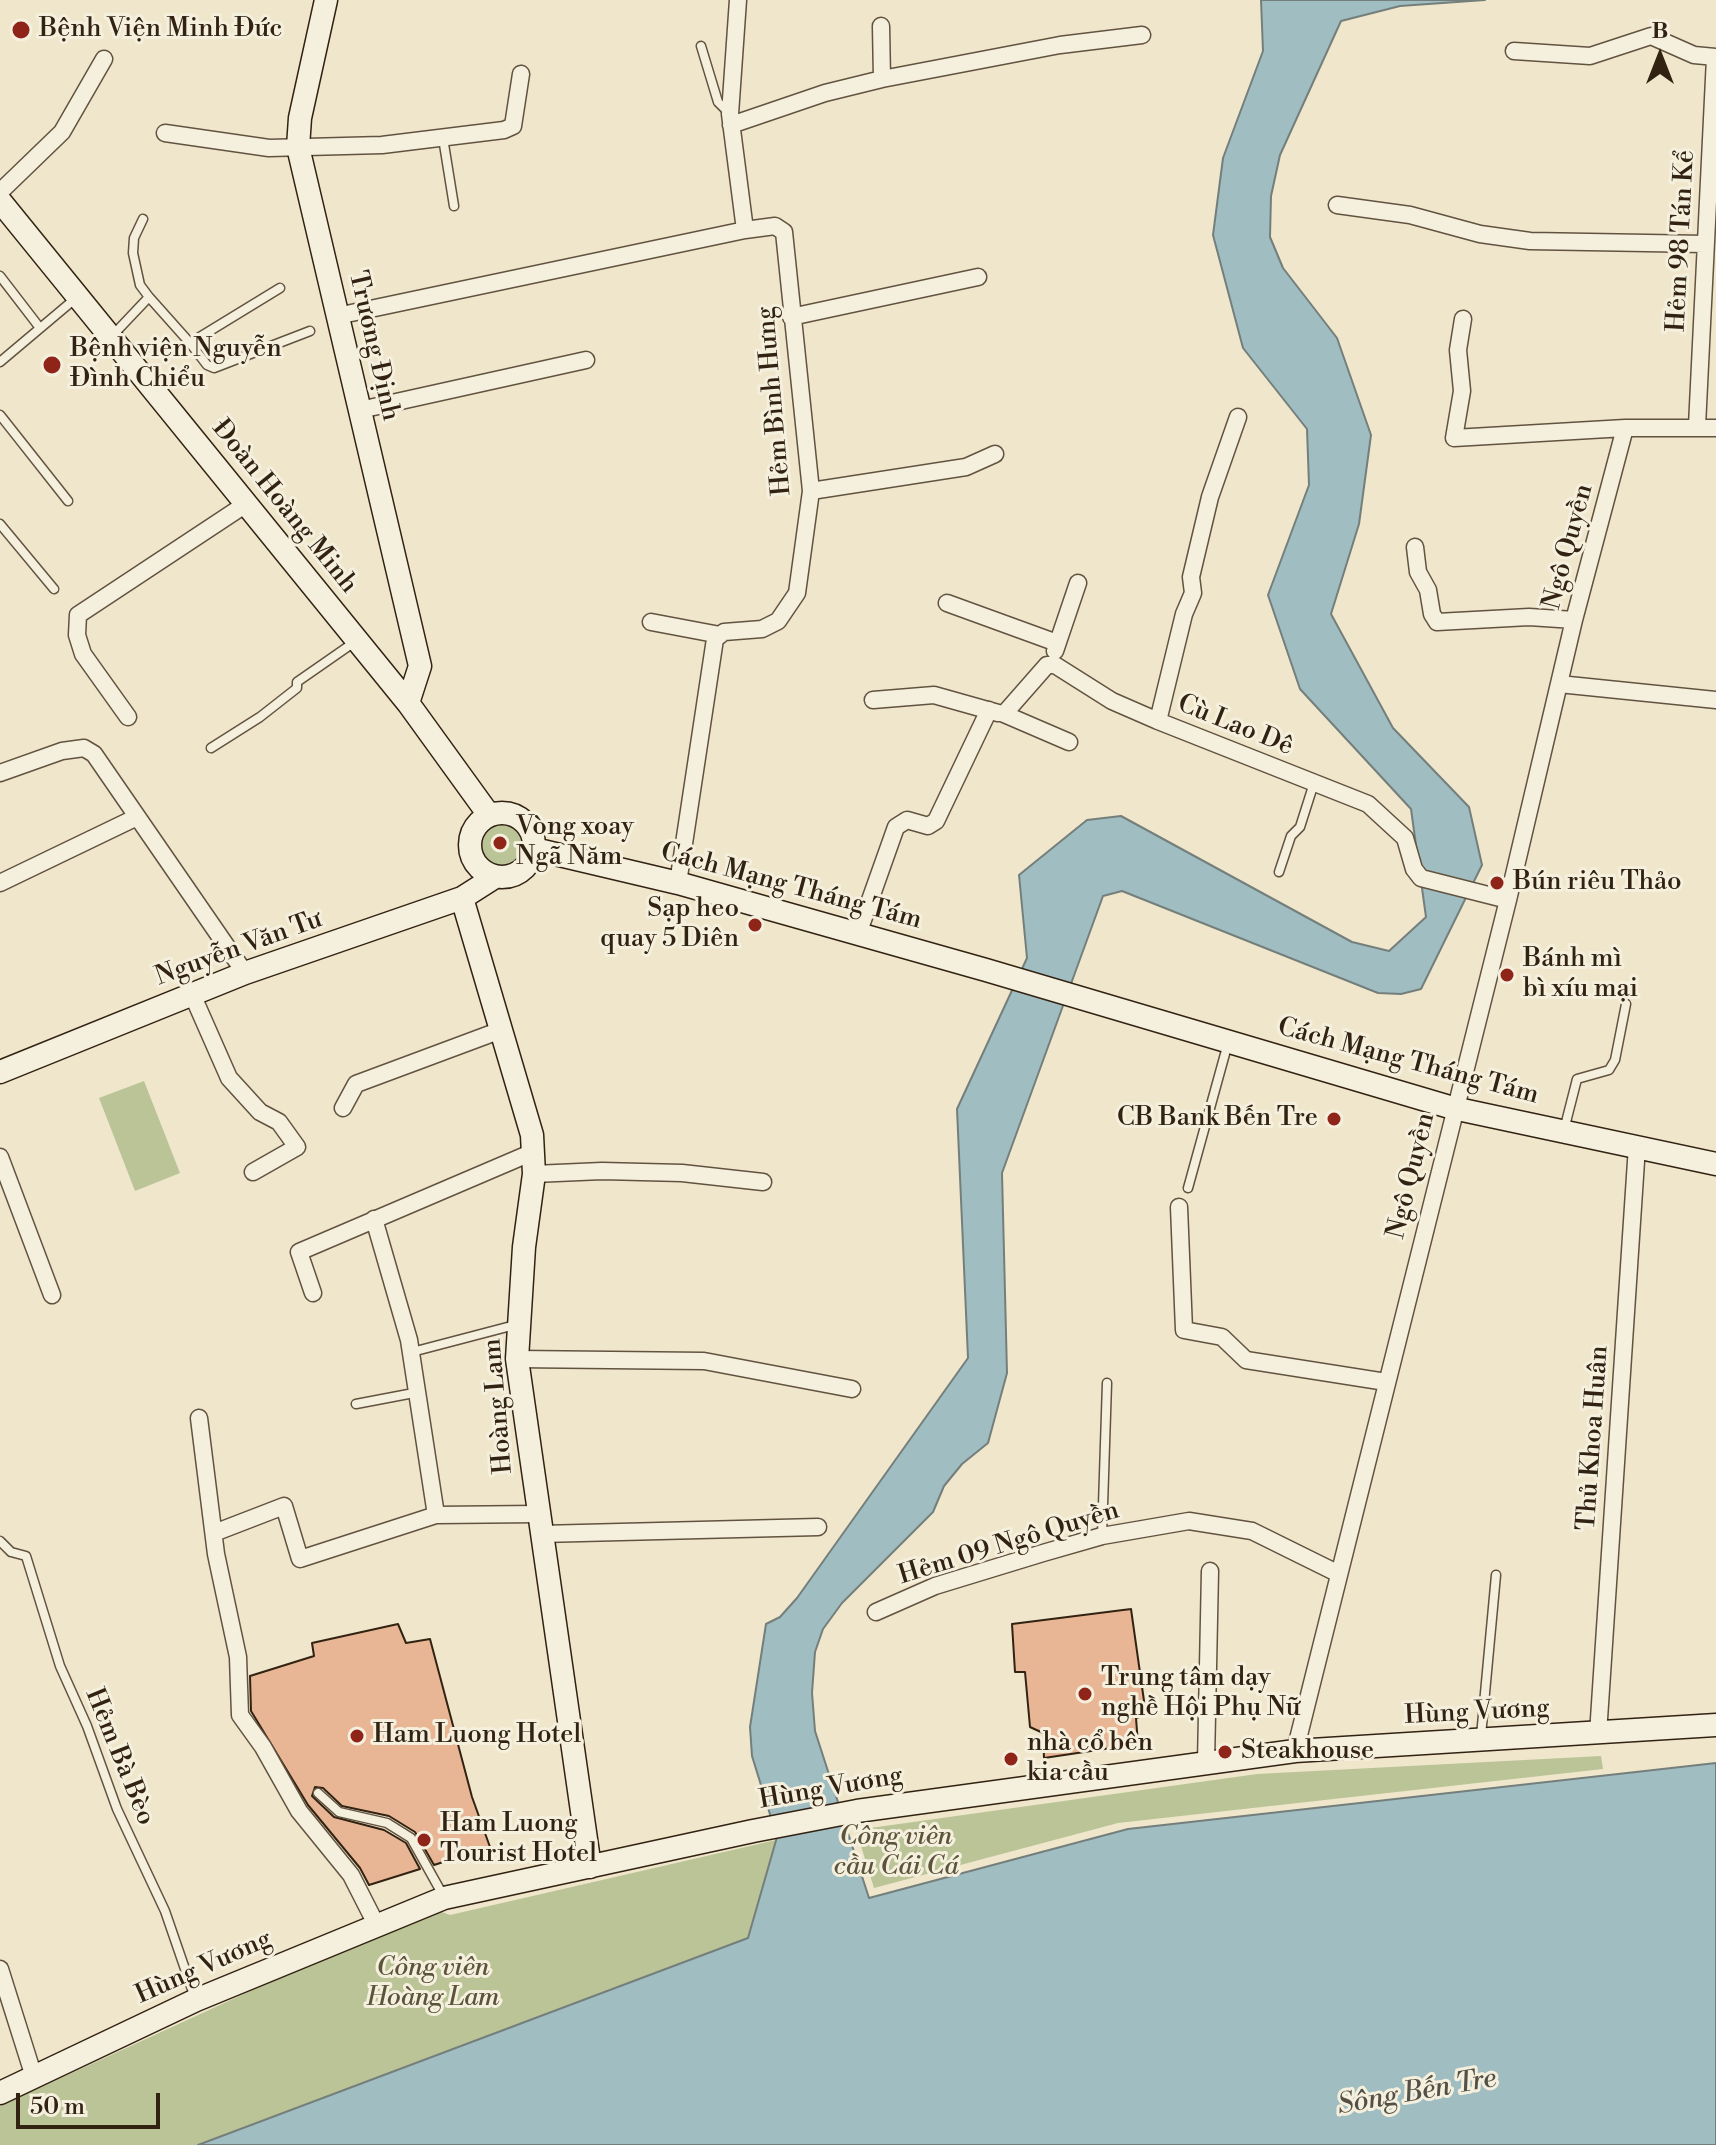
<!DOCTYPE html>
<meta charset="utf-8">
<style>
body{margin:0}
#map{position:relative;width:1716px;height:2145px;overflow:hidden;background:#f0e6cb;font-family:"Libre Bodoni",serif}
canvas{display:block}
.north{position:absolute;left:1620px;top:16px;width:80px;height:80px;-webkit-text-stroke:6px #f5efdd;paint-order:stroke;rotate:0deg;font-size:22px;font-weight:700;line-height:32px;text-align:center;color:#322212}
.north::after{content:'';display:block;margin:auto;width:28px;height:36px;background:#322212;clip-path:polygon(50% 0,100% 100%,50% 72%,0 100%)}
.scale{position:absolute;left:16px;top:2093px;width:144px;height:36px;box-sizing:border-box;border:4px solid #322212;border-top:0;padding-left:10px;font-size:24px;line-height:28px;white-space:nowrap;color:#322212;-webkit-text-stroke:6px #f5efdd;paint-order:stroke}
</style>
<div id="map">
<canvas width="1716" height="2145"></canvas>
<div class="north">B</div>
<div class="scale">50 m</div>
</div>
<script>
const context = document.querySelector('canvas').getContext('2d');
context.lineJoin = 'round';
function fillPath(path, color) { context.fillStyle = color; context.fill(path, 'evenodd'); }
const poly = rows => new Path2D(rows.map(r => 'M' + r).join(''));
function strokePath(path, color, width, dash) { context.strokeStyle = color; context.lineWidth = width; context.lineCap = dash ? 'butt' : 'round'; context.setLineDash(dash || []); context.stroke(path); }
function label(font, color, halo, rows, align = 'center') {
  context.font = font + ' "Libre Bodoni",serif'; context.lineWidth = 6; context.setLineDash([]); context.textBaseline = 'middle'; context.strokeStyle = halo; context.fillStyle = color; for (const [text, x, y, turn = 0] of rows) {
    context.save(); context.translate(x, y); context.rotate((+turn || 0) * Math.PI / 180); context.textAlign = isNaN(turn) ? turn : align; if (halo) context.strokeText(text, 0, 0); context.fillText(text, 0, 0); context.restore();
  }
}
const green = poly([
 '478 846a23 23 0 1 1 46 0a23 23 0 1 1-46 0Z',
 [144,1081,180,1173,135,1191,99,1098],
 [1601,1756,1603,1769,1118,1823,874,1888,856,1830,1257,1774],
 [776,1840,748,1938,198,2145,0,2145,0,2106,431,1908,450,1915]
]);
const water = poly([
 [1261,0,1485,0,1400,6,1341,21,1280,155,1271,196,1270,237,1283,268,1337,338,1371,435,1359,524,1331,614,1393,728,1469,807,1482,865,1421,989,1401,994,1378,993,1122,891,1103,896,1002,1173,1007,1373,988,1443,962,1464,944,1486,933,1512,842,1603,823,1629,815,1652,812,1693,815,1731,869,1898,1128,1829,1716,1763,1716,2145,198,2145,748,1938,777,1837,752,1756,750,1727,766,1624,780,1617,797,1598,968,1358,957,1109,1027,958,1019,875,1087,820,1121,816,1352,942,1389,951,1426,917,1411,809,1300,689,1268,595,1309,485,1307,429,1243,348,1213,235,1223,158,1263,51,1261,0]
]);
const building = poly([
 [1131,1609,1146,1715,1136,1718,1138,1744,1044,1758,1043,1733,1030,1727,1025,1672,1015,1672,1012,1624,1131,1609],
 [398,1624,406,1643,430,1639,472,1797,490,1847,434,1865,415,1832,389,1816,342,1806,323,1788,315,1787,312,1796,334,1817,384,1830,406,1843,420,1869,369,1885,360,1868,308,1805,251,1711,250,1676,314,1656,312,1643,398,1624]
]);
const lane = poly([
 [701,46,718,102,729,113],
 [443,138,454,206],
 [143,219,134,238,133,253,140,285,149,297],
 [0,276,40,328],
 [113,335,149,297,190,343,280,288],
 [190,343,207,365,214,368,310,331],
 [0,362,76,298],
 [0,415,68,501],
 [0,524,54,589],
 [211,748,260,717,297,688,297,682,356,641],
 [1279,872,1291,836,1300,827,1314,783],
 [1564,1130,1577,1079,1609,1070,1615,1060,1626,1004],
 [1188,1188,1228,1043],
 [412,1352,515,1325],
 [356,1404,419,1392],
 [1102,1536,1107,1383],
 [0,1541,11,1552,26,1556,60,1666,87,1726,117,1809,165,1911,195,1998],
 [1481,1736,1496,1575],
 [318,1793,339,1812,387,1823,411,1838,444,1897]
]);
const street = poly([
 [738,0,730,114,745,230],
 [881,26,882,79],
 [1514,51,1590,56,1651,36,1694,55,1716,57],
 [731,125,825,93,882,79,1060,45,1142,35],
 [165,133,269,148,382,145,504,130,513,126,521,74],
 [0,192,62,132,104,59],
 [1337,205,1410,215,1480,234,1530,241,1705,244],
 [337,316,745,230,775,226,784,232,811,491,797,593,778,621,762,629,724,632,715,639,678,883],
 [791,317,978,277],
 [1463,319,1458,350,1462,391,1454,438,1625,428,1716,428],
 [360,410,586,360],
 [1697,426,1715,58],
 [811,491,966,467,995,454],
 [1415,547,1418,572,1428,590,1432,614,1437,622,1529,617,1574,620],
 [947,603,1057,643],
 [651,622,720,635],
 [1055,651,1078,583],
 [1559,684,1716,700],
 [873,700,934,695,998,713],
 [128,717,83,654,77,635,78,615,246,504],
 [1158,721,1184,614,1193,593,1191,577,1210,497,1238,417],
 [1069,742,1004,714,1047,665,1055,665,1112,701,1158,721,1368,804,1405,838,1414,869,1421,878,1508,900],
 [0,773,62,751,84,748,94,754,245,973],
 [0,883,135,818],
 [858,934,896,827,907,820,928,826,936,821,989,710],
 [192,994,229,1078,260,1112,279,1122,297,1147,253,1172],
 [343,1108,356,1084,501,1030],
 [0,1157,52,1295],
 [534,1174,602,1171,682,1173,763,1182],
 [1179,1207,1184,1330,1222,1337,1246,1360,1386,1382],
 [374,1219,409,1340,436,1515],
 [313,1293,299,1252,533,1152],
 [517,1359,704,1361,852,1389],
 [199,1418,216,1554,238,1657,240,1715,263,1747,299,1811,351,1875,377,1926],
 [214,1533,284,1506,300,1559,436,1515,538,1514],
 [541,1534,818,1527],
 [876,1612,935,1586,1043,1553,1102,1536,1189,1521,1252,1531,1339,1574],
 [1598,1734,1637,1146],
 [1295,1751,1508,900,1574,620,1625,428],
 [1206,1762,1210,1571],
 [0,1969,34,2077]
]);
const secondary = poly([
 [326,0,300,118,298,147,420,666,408,703],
 [0,201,408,703,489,815],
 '470 845a32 32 0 1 1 64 0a32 32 0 1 1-64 0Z',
 [534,849,678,883,986,970,1453,1108,1716,1164],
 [462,898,532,1135,534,1174,524,1247,517,1359,590,1867],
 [0,1072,245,973,462,898,495,877],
 [0,2093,196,2000,444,1898,753,1831,857,1811,1295,1751,1716,1725]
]);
const markers = [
 [21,30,10,"#8f2418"],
 [52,365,10,"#8f2418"],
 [500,843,8,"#8f2418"],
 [1497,883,8,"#8f2418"],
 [755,925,8,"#8f2418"],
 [1507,975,8,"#8f2418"],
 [1334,1119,8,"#8f2418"],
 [1085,1694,8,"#8f2418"],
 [357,1736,8,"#8f2418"],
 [1225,1752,8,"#8f2418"],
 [1011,1759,8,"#8f2418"],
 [424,1840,8,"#8f2418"]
];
const poiNames = [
 ["Bệnh Viện Minh Đức",39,30],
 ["Bệnh viện Nguyễn",70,350],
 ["Đình Chiểu",70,380],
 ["Vòng xoay",516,828],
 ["Ngã Năm",516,858],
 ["Bún riêu Thảo",1513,883],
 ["Sạp heo",739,910,"right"],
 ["quay 5 Diên",739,940,"right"],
 ["Bánh mì",1523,960],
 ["bì xíu mại",1523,990],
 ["CB Bank Bến Tre",1318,1119,"right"],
 ["Trung tâm dạy",1101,1679],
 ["nghề Hội Phụ Nữ",1101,1709],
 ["Ham Luong Hotel",373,1736],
 ["nhà cổ bên",1027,1744],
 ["kia cầu",1027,1774],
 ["Steakhouse",1241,1752],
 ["Ham Luong",440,1825],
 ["Tourist Hotel",440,1855]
];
const streetNames = [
 ["Hẻm 98 Tán Kể",1682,241,-87],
 ["Trương Định",373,346,77],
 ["Hẻm Bình Hưng",775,401,-95],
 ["Đoàn Hoàng Minh",284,507,51],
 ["Ngô Quyền",1569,547,-75],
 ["Cù Lao Dê",1235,726,22],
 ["Cách Mạng Tháng Tám",791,887,15],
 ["Nguyễn Văn Tư",239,949,-20],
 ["Cách Mạng Tháng Tám",1408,1062,15],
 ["Ngô Quyền",1412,1176,-76],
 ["Hoàng Lam",499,1406,-95],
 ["Thủ Khoa Huân",1594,1438,-86],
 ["Hẻm 09 Ngô Quyền",1009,1544,-17],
 ["Hùng Vương",1477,1713,-3],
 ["Hẻm Bà Bèo",119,1757,68],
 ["Hùng Vương",831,1789,-10],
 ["Hùng Vương",204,1968,-24]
];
const parkNames = [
 ["Công viên",896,1838],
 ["cầu Cái Cá",896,1868],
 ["Công viên",433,1969],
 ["Hoàng Lam",433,1999]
];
const waterNames = [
 ["Sông Bến Tre",1417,2093,-10]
];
fillPath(green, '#bac497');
fillPath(water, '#a0bdc2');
strokePath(water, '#747f7c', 2);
fillPath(building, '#e8b695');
strokePath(building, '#322212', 2);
strokePath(lane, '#625340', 11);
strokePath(street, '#625340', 19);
strokePath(secondary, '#322212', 25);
strokePath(lane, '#f5efdd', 8);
strokePath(street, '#f5efdd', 16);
strokePath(secondary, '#f5efdd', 22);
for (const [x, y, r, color] of markers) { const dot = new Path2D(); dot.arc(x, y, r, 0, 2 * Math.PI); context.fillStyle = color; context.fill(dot); strokePath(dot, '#f5efdd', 3); }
label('26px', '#322212', '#f5efdd', poiNames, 'left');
label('26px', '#322212', '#f5efdd', streetNames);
label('italic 26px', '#5b533a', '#f5efdd', parkNames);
label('italic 28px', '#535047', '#f5efdd', waterNames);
</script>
